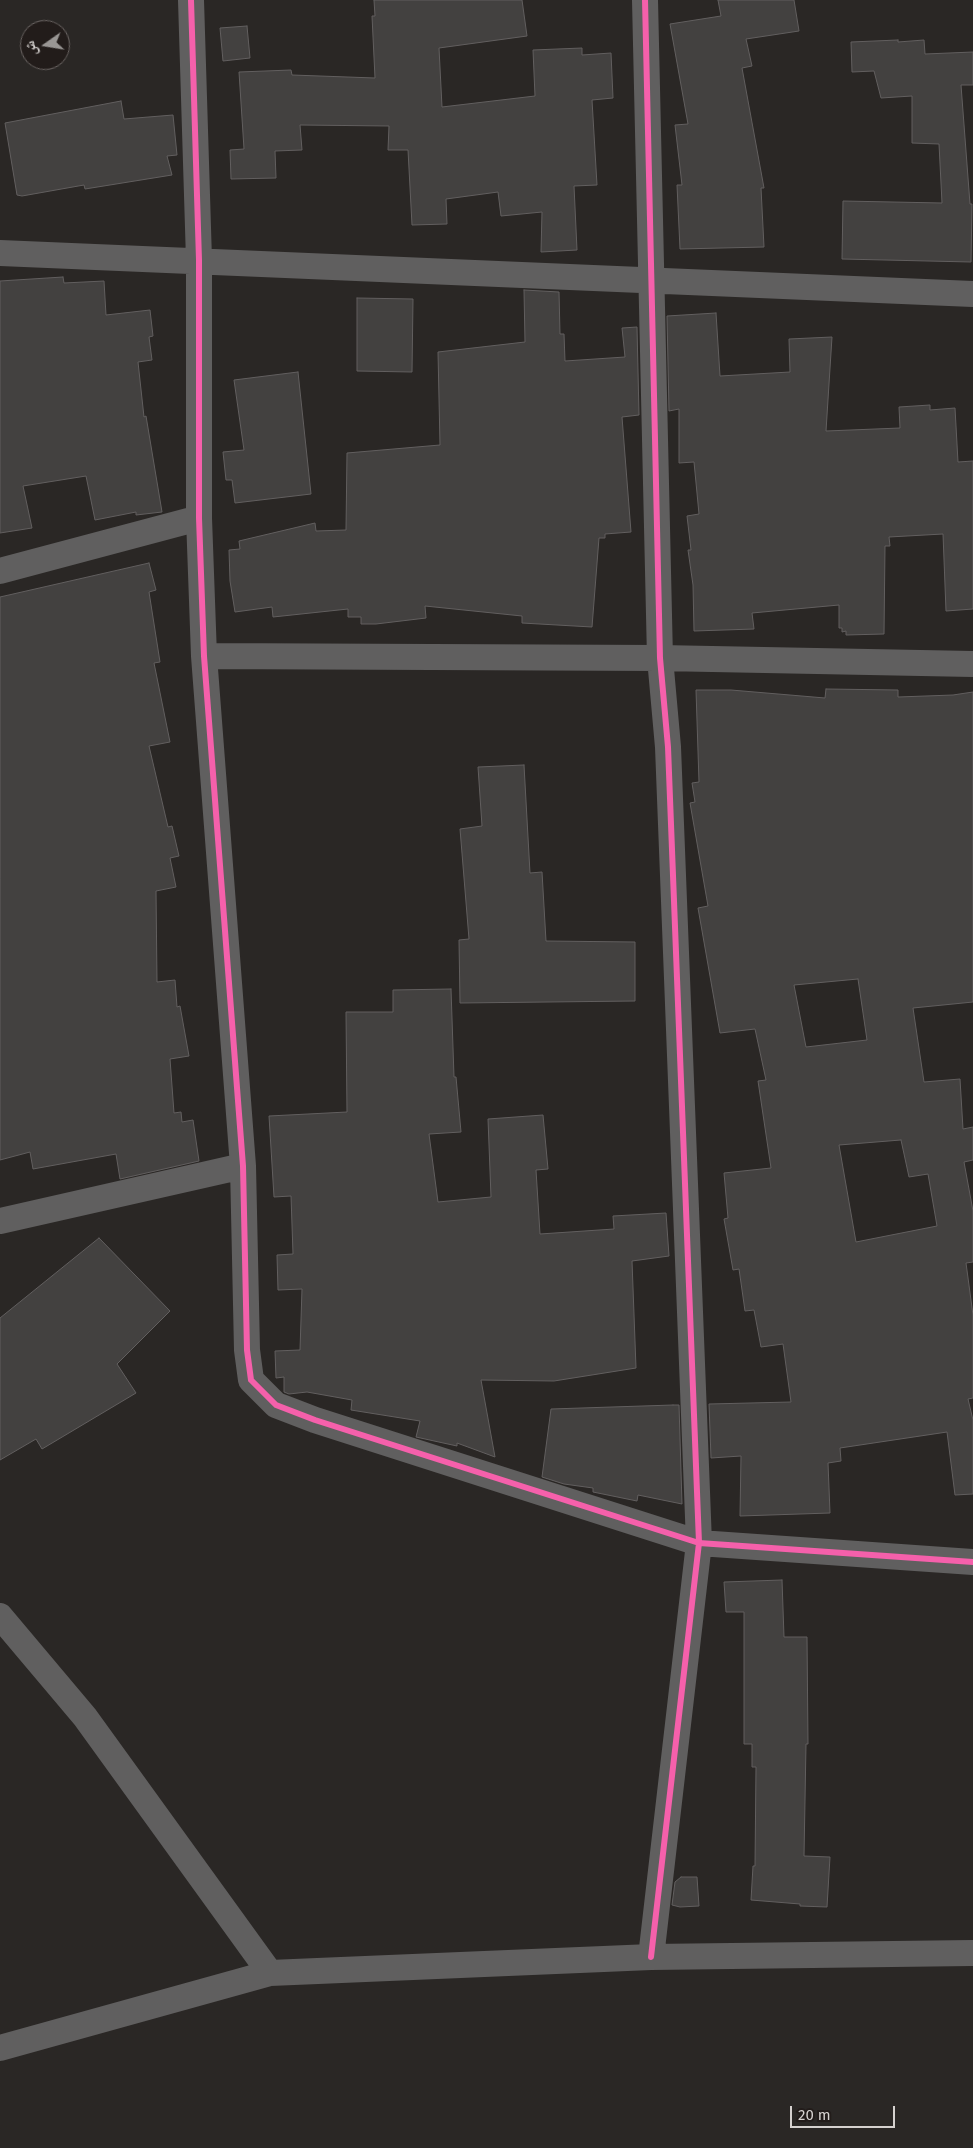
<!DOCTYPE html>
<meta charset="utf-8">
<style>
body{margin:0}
#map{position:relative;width:973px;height:2148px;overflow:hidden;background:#2a2725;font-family:"Fira Sans","Noto Naskh Arabic",sans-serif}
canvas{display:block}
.north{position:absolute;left:20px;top:20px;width:50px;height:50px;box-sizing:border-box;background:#221c1a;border:1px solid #6a6462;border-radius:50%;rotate:257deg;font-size:14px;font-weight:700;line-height:20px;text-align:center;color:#d5d1cf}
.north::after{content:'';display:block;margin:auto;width:18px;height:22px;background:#999694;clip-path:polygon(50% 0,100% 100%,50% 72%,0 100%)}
.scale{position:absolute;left:790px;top:2106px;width:105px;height:22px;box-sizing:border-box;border:2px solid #d5d1cf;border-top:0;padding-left:6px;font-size:15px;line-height:18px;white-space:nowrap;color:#d5d1cf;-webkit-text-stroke:4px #221c1a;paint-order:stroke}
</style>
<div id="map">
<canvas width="973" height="2148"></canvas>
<div class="north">ش</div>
<div class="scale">20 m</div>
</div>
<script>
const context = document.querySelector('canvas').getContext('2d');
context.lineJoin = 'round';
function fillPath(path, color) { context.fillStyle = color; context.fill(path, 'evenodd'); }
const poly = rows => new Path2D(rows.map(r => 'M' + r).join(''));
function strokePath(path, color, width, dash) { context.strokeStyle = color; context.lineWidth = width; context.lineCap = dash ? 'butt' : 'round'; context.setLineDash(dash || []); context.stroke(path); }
const building = poly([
 [374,0,522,0,527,36,439,48,442,107,535,96,533,50,582,48,582,55,611,53,613,98,592,100,597,185,574,186,577,250,541,252,542,212,501,216,498,192,446,199,447,224,412,225,408,150,388,150,389,126,300,125,302,150,275,151,276,178,231,179,230,150,244,149,239,72,291,70,292,75,375,78,372,16,375,16,374,0],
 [718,0,794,0,799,31,746,39,752,66,742,68,764,188,761,188,764,247,680,249,677,185,682,185,675,125,688,124,670,24,721,16,718,0],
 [247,26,250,58,223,61,220,28,247,26],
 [898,40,898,42,924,40,925,54,973,52,973,85,961,85,970,204,972,204,971,262,842,259,843,201,942,203,939,144,912,143,912,96,881,98,874,71,852,72,851,42,898,40],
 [121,101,124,119,173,115,177,155,167,156,172,175,85,189,84,185,22,196,17,195,5,123,121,101],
 [63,277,64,283,104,281,106,315,150,310,153,336,149,337,152,360,138,362,144,417,146,416,162,512,136,515,136,512,95,520,86,476,23,486,32,528,0,533,0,281,63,277],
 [524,290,559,292,560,334,564,334,565,361,625,357,622,328,637,327,639,415,622,417,631,532,605,534,605,538,599,538,592,627,522,623,522,616,425,606,426,618,376,624,361,624,361,617,348,617,348,609,273,617,272,607,235,612,230,581,229,550,240,549,239,541,315,523,316,531,346,530,347,453,440,445,438,352,525,342,524,290],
 [357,298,413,299,412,372,357,371,357,298],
 [716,313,720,376,790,372,789,339,832,337,826,431,900,428,899,407,930,405,930,410,955,408,958,462,973,461,973,609,946,611,943,534,889,537,890,546,885,546,884,634,846,635,846,631,842,632,842,628,839,628,839,605,752,613,754,629,694,631,693,585,688,550,691,550,687,516,699,514,694,462,679,463,679,409,669,411,667,316,716,313],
 [298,372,311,494,235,503,232,480,226,480,223,452,244,450,234,380,298,372],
 [149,563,156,590,149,592,160,662,154,663,170,742,149,746,168,827,172,826,179,856,170,858,176,887,156,891,157,982,175,980,177,1007,180,1006,189,1056,170,1059,174,1113,181,1112,182,1122,193,1120,199,1161,120,1179,116,1154,33,1169,30,1152,0,1160,0,597,149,563],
 [826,689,898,690,898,697,953,695,973,692,973,1002,913,1008,924,1082,960,1079,963,1129,973,1127,973,1160,964,1162,973,1211,973,1262,966,1263,973,1315,973,1398,968,1399,973,1420,973,1494,955,1495,947,1432,840,1448,841,1461,828,1463,830,1513,740,1516,741,1456,711,1458,709,1404,791,1402,783,1344,761,1347,754,1310,745,1311,739,1269,733,1270,724,1219,728,1218,724,1173,771,1168,758,1081,766,1080,755,1029,720,1033,698,908,708,906,690,803,695,802,692,783,699,782,696,690,731,690,825,698,826,689],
 [858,979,867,1040,806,1047,794,985,858,979],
 [901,1140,909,1177,928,1174,937,1226,856,1242,839,1145,901,1140],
 [524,765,530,873,542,872,546,941,635,942,635,1001,460,1003,459,940,469,939,460,829,482,826,478,767,524,765],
 [451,989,454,1077,456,1077,461,1132,429,1134,438,1202,491,1197,488,1119,543,1115,548,1169,536,1170,540,1234,614,1229,613,1216,666,1213,669,1256,632,1261,636,1368,554,1381,481,1380,495,1457,457,1443,457,1446,416,1437,420,1421,351,1410,352,1400,307,1392,289,1394,284,1392,284,1377,276,1378,275,1351,300,1350,302,1289,278,1290,277,1255,293,1254,291,1196,274,1197,269,1116,347,1112,346,1012,393,1012,393,990,451,989],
 [99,1238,170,1311,117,1364,136,1393,42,1449,36,1439,0,1460,0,1318,99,1238],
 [673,1405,679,1405,682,1504,638,1495,637,1501,593,1492,593,1488,564,1484,542,1477,551,1409,673,1405],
 [782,1580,784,1637,807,1637,808,1744,806,1744,804,1856,830,1857,827,1907,800,1906,800,1904,751,1900,753,1866,755,1866,756,1767,752,1767,752,1744,744,1744,744,1612,726,1612,724,1582,782,1580],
 [681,1877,697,1877,699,1906,680,1907,672,1905,675,1882,681,1877]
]);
const minor = poly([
 [191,0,199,260,199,518,204,656,243,1166,247,1350,251,1380,276,1405,315,1420,699,1543,973,1562],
 [645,0,660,658,668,747,699,1543,651,1957],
 [0,253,973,294],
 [0,571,199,518],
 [204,656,660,658,973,664],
 [0,1221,243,1166],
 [0,1616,85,1717,270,1973,651,1957,973,1953],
 [0,2048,270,1973]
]);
const cycleway = poly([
 [191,0,199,260,199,518,204,656,243,1166,247,1350,251,1380,276,1405,315,1420,699,1543,973,1562],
 [645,0,660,658,668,747,699,1543,651,1957]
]);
fillPath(building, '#434140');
strokePath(building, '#625f5f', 1);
strokePath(minor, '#605f5f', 26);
strokePath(cycleway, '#f560ab', 6);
</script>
